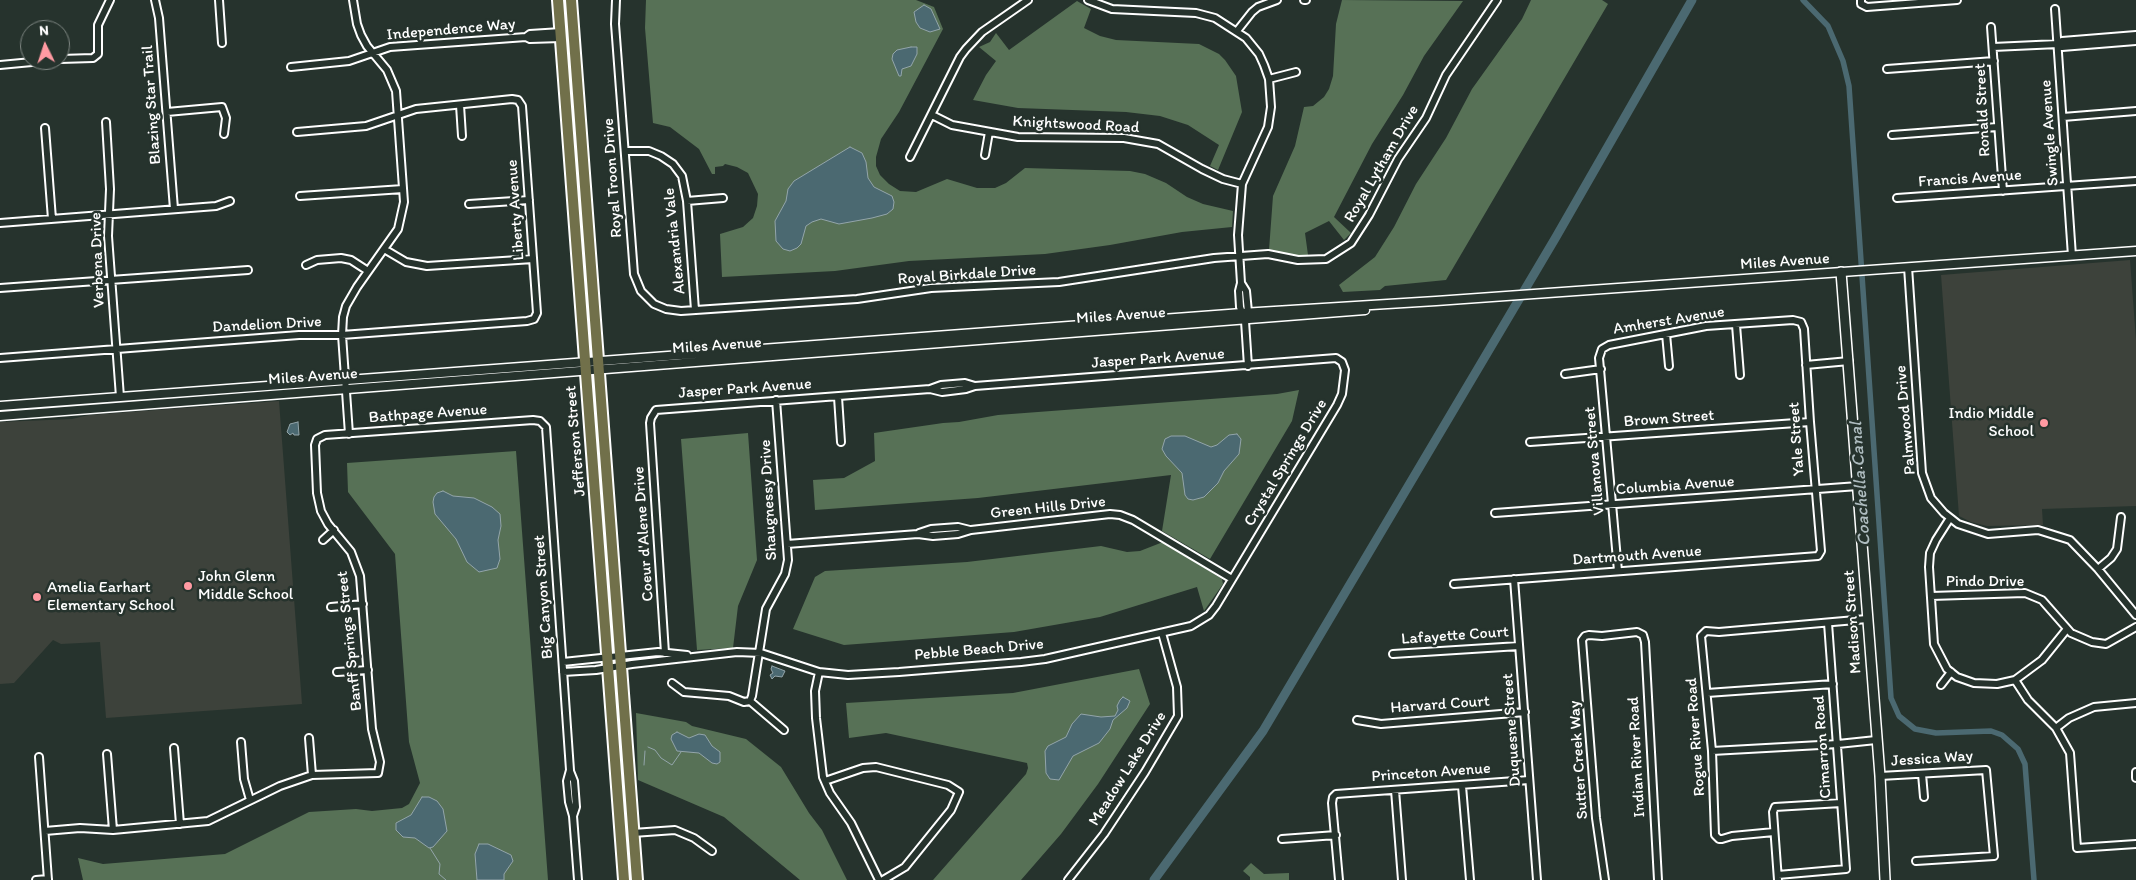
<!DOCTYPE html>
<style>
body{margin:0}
#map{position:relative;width:2136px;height:880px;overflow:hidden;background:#26332d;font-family:Itim,sans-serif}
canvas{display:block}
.north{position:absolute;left:20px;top:20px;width:50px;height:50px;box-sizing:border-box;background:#26332d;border:1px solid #7d8581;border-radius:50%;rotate:356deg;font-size:14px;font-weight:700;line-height:20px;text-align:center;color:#fff}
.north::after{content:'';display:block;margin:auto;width:18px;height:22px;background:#ff9aa2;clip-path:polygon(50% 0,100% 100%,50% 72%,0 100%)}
</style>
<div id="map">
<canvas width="2136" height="880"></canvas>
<div class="north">N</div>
</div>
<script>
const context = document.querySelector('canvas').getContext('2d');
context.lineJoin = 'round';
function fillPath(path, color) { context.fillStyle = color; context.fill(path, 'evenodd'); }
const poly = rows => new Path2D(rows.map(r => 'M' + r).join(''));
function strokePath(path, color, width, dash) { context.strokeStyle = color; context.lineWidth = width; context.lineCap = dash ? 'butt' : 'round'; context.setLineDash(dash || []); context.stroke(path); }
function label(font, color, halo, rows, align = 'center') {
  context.font = font + ' Itim,sans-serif'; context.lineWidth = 5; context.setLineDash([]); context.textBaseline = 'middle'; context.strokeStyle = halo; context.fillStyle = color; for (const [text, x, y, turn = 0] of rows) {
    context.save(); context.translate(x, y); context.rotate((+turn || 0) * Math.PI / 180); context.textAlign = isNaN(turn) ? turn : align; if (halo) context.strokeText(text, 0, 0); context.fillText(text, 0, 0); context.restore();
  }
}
const built = poly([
 [2130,260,2136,340,2136,506,2042,509,2043,525,1987,526,1971,522,1959,516,1941,275],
 [279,401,302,704,106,718,100,642,61,644,53,640,14,683,0,684,0,422,72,419,89,415]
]);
const green = poly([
 [646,0,916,0,934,7,943,29,899,112,881,139,876,157,876,166,880,175,889,184,900,191,916,192,947,179,977,188,995,188,1006,183,1025,168,1130,171,1145,174,1166,183,1187,197,1203,204,1233,211,1232,227,1182,232,1110,245,1045,254,909,261,835,271,722,277,720,234,743,227,753,218,757,206,758,194,748,173,737,167,725,164,723,166,715,167,715,174,712,174,699,149,670,127,653,123,645,28],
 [1342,0,1463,1,1424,56,1403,95,1372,144,1334,217,1351,233,1344,240,1329,221,1305,233,1308,255,1295,256,1269,250,1273,196,1295,146,1304,107,1313,106,1324,97,1329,89,1333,76,1336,24],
 [1531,0,1602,0,1608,4,1446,280,1385,286,1380,290,1343,292,1339,285,1375,257,1394,227,1416,184,1446,138,1472,89,1522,19],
 [1077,1,1091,9,1084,28,1100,36,1116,40,1199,44,1219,54,1225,60,1236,76,1242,112,1218,170,1210,166,1219,145,1188,125,1160,116,1126,112,1018,108,973,100,986,75,996,61,979,47,990,42,996,33,1009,50],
 [1299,390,1292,421,1210,559,1162,531,1171,475,978,498,815,510,813,480,844,478,875,461,874,433,943,423,959,422,998,415,1277,394],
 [748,433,757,560,738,606,733,648,697,650,681,439],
 [516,451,548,880,83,880,78,858,103,864,225,854,309,812,356,809,372,811,402,808,409,804,420,783,409,742,395,554,348,492,347,463],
 [1163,542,1222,579,1223,584,1204,611,1197,587,1100,617,1014,632,844,645,793,629,815,577,825,571,967,562,1101,546,1127,552,1140,551],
 [1139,669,1150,704,1098,784,1061,834,1021,880,933,880,1026,774,1028,768,1027,763,886,733,849,738,846,703,1013,693],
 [636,713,686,722,692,726,746,739,781,767,809,813,822,830,847,880,800,880,724,817,638,780],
 [1251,863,1264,874,1289,873,1289,880,1250,880,1250,877,1243,871]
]);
const water = poly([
 [924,5,931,9,940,29,930,32,920,28,916,22,914,12,924,5],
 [911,47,917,47,917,54,911,66,902,69,901,76,899,76,892,59,893,54,897,50,911,47],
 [850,147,862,153,866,162,868,178,874,187,892,196,894,202,893,209,887,214,872,218,839,224,821,219,812,222,806,226,801,244,797,248,790,251,783,249,776,241,775,221,786,201,788,189,794,181,850,147],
 [298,422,299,435,294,435,293,433,290,435,287,432,290,424,298,422],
 [1237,434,1241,439,1239,454,1224,471,1218,483,1204,497,1193,500,1188,499,1185,495,1182,473,1166,456,1162,449,1165,439,1171,436,1185,436,1211,447,1217,445,1229,435,1237,434],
 [443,491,453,496,474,498,492,507,500,514,501,526,498,540,500,559,497,568,479,572,467,562,456,539,435,514,433,502,434,497,437,493,443,491],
 [772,666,785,671,782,677,775,676,772,679,770,675,773,673,771,669,772,666],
 [1123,697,1130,701,1127,708,1113,720,1110,729,1099,743,1073,756,1059,780,1050,779,1046,773,1045,751,1048,746,1066,737,1072,724,1081,714,1101,717,1115,716,1118,710,1117,706,1120,700,1123,697],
 [677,732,689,738,699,734,705,735,712,746,720,752,720,762,717,764,712,763,699,753,677,751,671,739,672,735,677,732],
 [422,797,429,797,437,801,443,809,447,831,433,847,429,848,415,838,403,837,396,830,396,823,411,815,422,797],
 [479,844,488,844,511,855,513,861,504,874,504,880,477,880,475,854,479,844]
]);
const stream = poly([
 [648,747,655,750,661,758,672,765,681,752],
 [644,765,645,751],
 [430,848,440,864,439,874,446,880]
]);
const canal = poly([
 [1803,0,1828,26,1843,61,1849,86,1891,698,1899,716,1915,729,1936,733,1991,731,2002,735,2018,749,2025,764,2034,880]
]);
const river = poly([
 [1154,880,1263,731,1556,237,1692,0]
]);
const minor = poly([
 [155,0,159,18,174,209],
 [219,0,222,43],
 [616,0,615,24,634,274,641,291,654,304,666,309,681,311,857,299,931,288,1059,282,1214,258,1268,254,1298,260,1326,259,1351,243,1369,215,1398,159,1426,118,1446,75,1497,0],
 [1088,0,1112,9,1196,13,1215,18,1246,38,1259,54,1264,65,1269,79,1271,107,1268,127,1242,184,1238,235,1241,283,1239,291,1240,307,1245,321,1248,366],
 [1304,0,1306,0],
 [1861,0,1861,4,1867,7,1957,0],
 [2055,9,2072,256],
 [1991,27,2003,191],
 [1237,31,1252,12,1258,7,1277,0],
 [526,37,530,34,561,32],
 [2058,44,2062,47,2136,41],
 [1993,47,2058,44,2062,41,2136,35],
 [60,59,93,58,98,54,98,25,110,0],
 [0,65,53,60],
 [291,67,349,61,390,47,526,37,530,39,561,38],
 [1887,69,1994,61],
 [1269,79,1296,72],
 [460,105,462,136],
 [167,112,222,107,226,118,224,134],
 [932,115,952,125,1018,137,1124,138,1158,144,1202,169,1223,179,1242,184],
 [2063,117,2136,111],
 [106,122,110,189,108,236,120,397],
 [45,128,52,219],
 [1892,135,1997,127],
 [625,151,649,151,661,156,673,164,682,176,687,201,695,310],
 [985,155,989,132],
 [910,157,960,57,966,49,982,32,1028,0],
 [300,196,403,189],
 [1897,198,2136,181],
 [687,201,723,198],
 [469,204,529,200],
 [0,223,216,206,230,201],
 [384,249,406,262,427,266,533,259],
 [306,265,317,260,341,258,351,260,368,271],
 [1908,267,1922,473,1931,498,1944,513,1958,524,1988,534,2038,530,2070,540,2098,569,2136,615],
 [1241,283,1246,291,1248,312,1246,317],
 [0,288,248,270],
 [1736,325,1740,375],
 [1666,334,1669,366],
 [0,358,299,335,342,335,527,321,534,319,537,313,522,106,518,100,512,99,416,109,366,126,297,132],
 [1806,365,1849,361],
 [1565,374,1601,369],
 [838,397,841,442],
 [349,434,342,335,343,317,346,306,357,287,398,229,404,202,396,91,387,70,367,46,361,35,357,24,353,0],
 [1530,442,1810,422],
 [1495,513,1858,486],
 [1950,518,1936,540,1930,553,1929,567,1934,644,1947,669,1957,677,1974,683,1997,684,2015,680,2042,660,2067,629],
 [919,533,931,529,958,527,970,530],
 [323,540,334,530],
 [787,544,918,534,933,536,958,534,971,530,1110,514,1120,515,1133,520,1232,579],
 [2098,569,2111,558,2117,549,2121,517],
 [1514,579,1537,880],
 [1454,584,1818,556,1821,551,1810,422,1804,329,1801,322,1793,320,1706,326,1609,345,1602,349,1599,358,1618,571],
 [1931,596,2025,593,2042,600,2071,633,2092,642,2106,644,2136,627],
 [331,607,363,604],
 [665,653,650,423,651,418,656,410,930,389,941,385,965,383,975,386],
 [1393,654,1519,646],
 [563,662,658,652,687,655],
 [337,672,368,670],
 [563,672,596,670,632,664,737,652,761,653,819,672,848,675,899,672,1021,662,1045,659,1191,626,1209,615,1216,606,1337,405,1342,394,1345,370,1342,362,1336,358,975,386,966,389,942,392,930,389],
 [819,672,815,691,816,718,823,777,830,793,851,823,879,880],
 [2015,680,2028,700,2056,728,2070,753,2077,848,2136,844],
 [672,683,684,692,729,696,744,702,750,701,752,696,766,609,785,574,788,560,776,400],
 [1941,685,1951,672],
 [1707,693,1833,684],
 [750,701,784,730],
 [1357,720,1381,724,1525,712],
 [2056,728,2069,718,2094,707,2136,703],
 [309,738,312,775],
 [241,742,244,779,250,800],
 [174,748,180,824],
 [1712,751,1838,744,1876,740],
 [107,754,113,830],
 [39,757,48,880],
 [570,771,574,781,576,807,573,816,578,880],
 [2136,772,2136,778],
 [1922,774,1924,797],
 [1880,776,1986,770,1994,856,1916,861],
 [825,781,863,768,876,767,948,785,959,792,951,810,905,867,883,880],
 [1462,786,1470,880],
 [1395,790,1402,880],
 [45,831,80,828,113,830,208,821,280,786,312,775,378,773,380,762,372,729,360,576,351,552,328,524,321,511,317,493,315,445,317,439,325,435,533,420,540,421,546,427,570,770,567,781,569,802,573,816],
 [1774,832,1732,836,1722,839,1719,839,1715,835,1712,751,1701,636,1706,631,1719,632,1867,619],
 [633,833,675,830,694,838,712,851],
 [1282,839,1336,835],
 [1778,875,1846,869,1828,623],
 [36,880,48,879],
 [1068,880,1104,834,1145,772,1178,716,1177,687,1162,633],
 [1339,880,1332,803,1333,797,1336,794,1529,780],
 [1605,880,1596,818,1582,640,1585,636,1589,635,1602,636,1637,632,1643,635,1645,642,1658,880],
 [1778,880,1773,812,1775,807,1841,803]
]);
const tertiary = poly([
 [0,406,1242,313,1436,301,2136,251],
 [0,416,1365,310]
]);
const secondary = poly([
 [1841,272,1880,776,1885,880]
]);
const primary = poly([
 [558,0,624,880],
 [571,0,637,880]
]);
const markers = [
 [2044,423,5,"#ff9aa2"],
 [188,586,5,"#ff9aa2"],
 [37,597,5,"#ff9aa2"]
];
const streetNames = [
 ["Independence Way",451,30,-5],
 ["Blazing Star Trail",152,105,-94],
 ["Ronald Street",1983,110,-93],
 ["Knightswood Road",1076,125,3],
 ["Swingle Avenue",2050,133,-94],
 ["Royal Lytham Drive",1382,164,-60],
 ["Royal Troon Drive",613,178,-94],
 ["Francis Avenue",1970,179,-4],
 ["Liberty Avenue",516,210,-94],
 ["Alexandria Vale",675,241,-96],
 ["Verbena Drive",98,260,-92],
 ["Miles Avenue",1785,262,-4],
 ["Royal Birkdale Drive",967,275,-4],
 ["Miles Avenue",1121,316,-4],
 ["Amherst Avenue",1669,321,-9],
 ["Dandelion Drive",267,325,-3],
 ["Miles Avenue",717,346,-4],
 ["Jasper Park Avenue",1158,359,-4],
 ["Miles Avenue",313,377,-4],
 ["Jasper Park Avenue",745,389,-4],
 ["Bathpage Avenue",428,414,-4],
 ["Brown Street",1669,419,-4],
 ["Palmwood Drive",1906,420,-95],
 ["Yale Street",1797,439,-94],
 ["Jefferson Street",576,441,-95],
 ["Villanova Street",1595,461,-95],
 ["Crystal Springs Drive",1286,463,-59],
 ["Columbia Avenue",1675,486,-4],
 ["Shaugnessy Drive",769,500,-93],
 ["Green Hills Drive",1048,508,-6],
 ["Coeur d'Alene Drive",644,534,-94],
 ["Dartmouth Avenue",1637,556,-4],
 ["Pindo Drive",1985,582],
 ["Big Canyon Street",544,597,-94],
 ["Madison Street",1853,622,-94],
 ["Lafayette Court",1455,636,-4],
 ["Banff Springs Street",350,641,-96],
 ["Pebble Beach Drive",979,650,-5],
 ["Harvard Court",1440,705,-4],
 ["Duquesne Street",1512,730,-94],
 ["Rogue River Road",1696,737,-94],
 ["Cimarron Road",1823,747,-94],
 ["Indian River Road",1637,757,-93],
 ["Jessica Way",1932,759,-4],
 ["Sutter Creek Way",1579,760,-94],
 ["Meadow Lake Drive",1128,769,-58],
 ["Princeton Avenue",1431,773,-4]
];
const poiNames = [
 ["Indio Middle",2034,414,"right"],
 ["School",2034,432,"right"],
 ["John Glenn",198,577],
 ["Middle School",198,595],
 ["Amelia Earhart",47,588],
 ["Elementary School",47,606]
];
const waterNames = [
 ["Coachella Canal",1861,484,-94]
];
fillPath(built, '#3d423b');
fillPath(green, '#577156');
fillPath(water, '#4b6971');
strokePath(water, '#93a5aa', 1);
strokePath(stream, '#93a5aa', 1);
strokePath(canal, '#4b6971', 5.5);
strokePath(river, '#4b6971', 9);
strokePath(minor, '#fff', 10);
strokePath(tertiary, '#fff', 11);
strokePath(secondary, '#fff', 12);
strokePath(primary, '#fff', 14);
strokePath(minor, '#26332d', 6);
strokePath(tertiary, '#26332d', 8);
strokePath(secondary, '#26332d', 9);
strokePath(primary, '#71704a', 10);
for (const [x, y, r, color] of markers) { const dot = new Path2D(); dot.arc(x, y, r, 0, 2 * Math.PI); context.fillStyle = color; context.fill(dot); strokePath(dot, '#26332d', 2); }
label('16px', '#fff', '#26332d', streetNames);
label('16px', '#fff', '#26332d', poiNames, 'left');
label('italic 18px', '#aebcbf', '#26332d', waterNames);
</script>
